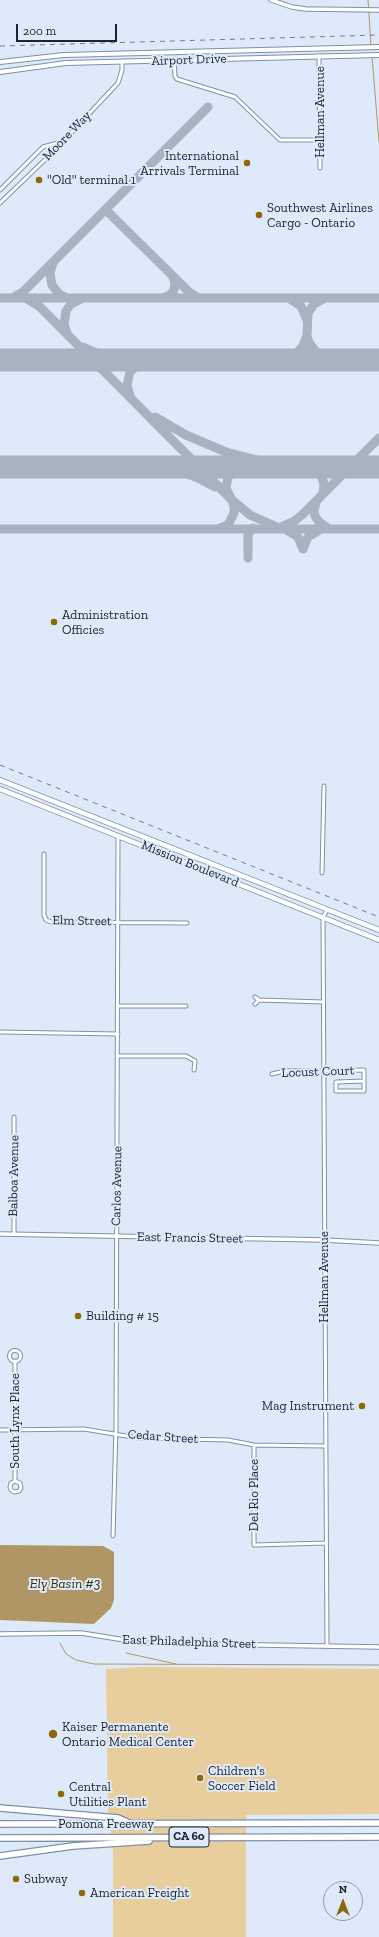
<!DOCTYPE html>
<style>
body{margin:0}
#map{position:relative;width:379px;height:1937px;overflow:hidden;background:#deeafa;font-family:"Zilla Slab",serif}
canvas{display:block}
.north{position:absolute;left:323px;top:1881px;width:40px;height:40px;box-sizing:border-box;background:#deeafa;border:1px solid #919ba8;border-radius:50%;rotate:0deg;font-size:11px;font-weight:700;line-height:16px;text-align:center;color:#1d242e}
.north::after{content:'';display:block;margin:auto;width:14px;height:18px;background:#8d680b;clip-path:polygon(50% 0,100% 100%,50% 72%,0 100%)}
.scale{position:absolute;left:16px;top:24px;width:101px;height:18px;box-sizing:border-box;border:2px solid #1d242e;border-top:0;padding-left:5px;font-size:12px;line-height:14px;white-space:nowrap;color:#1d242e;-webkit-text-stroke:3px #deeafa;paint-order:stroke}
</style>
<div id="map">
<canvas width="379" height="1937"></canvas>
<div class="north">N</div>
<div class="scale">200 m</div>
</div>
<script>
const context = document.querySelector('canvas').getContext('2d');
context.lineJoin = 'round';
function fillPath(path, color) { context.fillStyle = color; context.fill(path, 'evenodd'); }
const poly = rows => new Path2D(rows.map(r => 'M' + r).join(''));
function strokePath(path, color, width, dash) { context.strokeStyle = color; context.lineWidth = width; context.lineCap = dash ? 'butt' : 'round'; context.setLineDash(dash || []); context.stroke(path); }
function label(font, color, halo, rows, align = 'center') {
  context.font = font + ' "Zilla Slab",serif'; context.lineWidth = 4; context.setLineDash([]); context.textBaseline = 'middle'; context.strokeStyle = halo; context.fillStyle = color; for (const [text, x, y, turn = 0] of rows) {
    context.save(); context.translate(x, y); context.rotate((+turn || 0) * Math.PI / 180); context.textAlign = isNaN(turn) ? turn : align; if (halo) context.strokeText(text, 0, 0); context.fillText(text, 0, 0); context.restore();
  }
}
const green = poly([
 [143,1667,379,1669,379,1814,246,1815,246,1937,113,1937,113,1853,108,1809,106,1669]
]);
const water = poly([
 [0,1545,103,1546,114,1552,114,1600,111,1608,94,1624,0,1620]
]);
const stream = poly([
 [368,0,371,45],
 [372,56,379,142],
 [60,1643,66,1654,76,1660,94,1664,379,1665],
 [126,1653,176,1664]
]);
const taxiway = poly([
 [106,210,189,292,199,298],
 [53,263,50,273,52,285,59,294,67,298],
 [14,297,23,292,208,107],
 [0,298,379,298],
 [163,298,170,295,174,290,175,283,173,277],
 [27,299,39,306,231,499,250,515,275,526],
 [290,299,301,306,307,320],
 [323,299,314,304,308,313,307,337,310,344,317,353,327,358,336,360],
 [67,333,64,324,66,311,71,304,81,299],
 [83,347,101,355,135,360],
 [76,360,96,365],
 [279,360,292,356,297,353,303,346,307,335],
 [130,396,127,385,130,372,140,362,151,360],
 [155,417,186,435,226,452,265,462,305,467],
 [366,459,370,465,379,467],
 [151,467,182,472,198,478,215,487],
 [307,467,316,470,321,475,324,484,323,494],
 [346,473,368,467],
 [317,500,314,510,315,516,319,522,328,528],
 [281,527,294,521,302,515,379,438],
 [220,528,228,525,234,513,234,505,226,488,228,477,235,470,245,467],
 [0,529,379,529],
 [285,529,298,537,303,549,308,537,321,529],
 [248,558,248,534,253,528]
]);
const runway = poly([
 [0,360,379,360],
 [0,467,379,467]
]);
const minor = poly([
 [319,56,320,168],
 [174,60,175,76,177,79,235,97,280,140,320,140],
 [0,190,43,147,61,142],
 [0,203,53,152,118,83,122,70,122,62],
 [44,854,44,915,46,920,51,922,187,923],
 [322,873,324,786],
 [255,997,259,1000,255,1004],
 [259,1000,323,1002],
 [118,1006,186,1006],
 [0,1032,118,1034],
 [118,1056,186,1056,195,1061,194,1070],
 [272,1074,284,1071,364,1070,364,1091,336,1091,336,1082,364,1081],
 [14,1117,14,1234],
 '9.5 1356a5.5 5.5 0 1 1 11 0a5.5 5.5 0 1 1-11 0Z',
 [15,1361,15,1481,11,1483,10,1487,11,1490,14,1492,19,1491,21,1488,20,1483,15,1481],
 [0,1430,84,1429,138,1438,228,1440,254,1445,325,1446],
 [254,1445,254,1545,326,1543],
 [113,1536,116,1427,118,836],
 [327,1646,323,917,327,910]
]);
const tertiary = poly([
 [271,0,292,7,306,9,379,10],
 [0,1234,324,1240,379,1243],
 [0,1634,81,1633,144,1643,379,1647]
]);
const secondary = poly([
 [0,62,64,55,379,47],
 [0,72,66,63,379,55]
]);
const primary = poly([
 [0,780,379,930],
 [0,789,379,940]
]);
const motorway = poly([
 [0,1808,118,1818,129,1823],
 [0,1824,379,1823],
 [0,1838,379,1837],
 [0,1856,73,1846,149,1841]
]);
const rail = poly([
 [0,46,379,35],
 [0,765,379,917]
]);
const markers = [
 [247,163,4,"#8d680b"],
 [39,180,4,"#8d680b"],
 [259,215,4,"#8d680b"],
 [54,622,4,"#8d680b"],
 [78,1316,4,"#8d680b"],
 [362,1406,4,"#8d680b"],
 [53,1734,5,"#8d680b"],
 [200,1778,4,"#8d680b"],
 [61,1794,4,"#8d680b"],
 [16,1879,4,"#8d680b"],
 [82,1893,4,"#8d680b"]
];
const shields = [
 [189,1837,40]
];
const shieldNames = [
 ["CA 60",189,1837]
];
const streetNames = [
 ["Airport Drive",189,60,-2],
 ["Hellman Avenue",320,112,-90],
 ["Moore Way",67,136,-46],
 ["Mission Boulevard",190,864,22],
 ["Elm Street",82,921,1],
 ["Locust Court",318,1072,-2],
 ["Balboa Avenue",14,1176,-89],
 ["Carlos Avenue",117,1186,-89],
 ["East Francis Street",190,1238,1],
 ["Hellman Avenue",324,1277,-90],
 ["South Lynx Place",15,1421,-90],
 ["Cedar Street",163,1437,4],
 ["Del Rio Place",254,1495,-90],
 ["East Philadelphia Street",189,1642,2],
 ["Pomona Freeway",106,1824]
];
const poiNames = [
 ["International",239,156,"right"],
 ["Arrivals Terminal",239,171,"right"],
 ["\"Old\" terminal 1",47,180],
 ["Southwest Airlines",267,208],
 ["Cargo - Ontario",267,223],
 ["Administration",62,615],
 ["Officies",62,630],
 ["Building # 15",86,1316],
 ["Mag Instrument",354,1406,"right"],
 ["Kaiser Permanente",62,1727],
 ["Ontario Medical Center",62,1742],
 ["Children's",208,1771],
 ["Soccer Field",208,1786],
 ["Central",69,1787],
 ["Utilities Plant",69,1802],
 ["Subway",24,1879],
 ["American Freight",90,1893]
];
const waterNames = [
 ["Ely Basin #3",65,1584]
];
fillPath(green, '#e8ce9d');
fillPath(water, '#b09665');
strokePath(stream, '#b09665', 1);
strokePath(taxiway, '#a8b3c2', 9);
strokePath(runway, '#a8b3c2', 23);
strokePath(minor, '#7e91a9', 5);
strokePath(tertiary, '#7e91a9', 5.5);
strokePath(secondary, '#7e91a9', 6);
strokePath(primary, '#7e91a9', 6);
strokePath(motorway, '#7e91a9', 8);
strokePath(minor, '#fff', 3);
strokePath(tertiary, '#fff', 3.5);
strokePath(secondary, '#fff', 4);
strokePath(primary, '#fff', 4.5);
strokePath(motorway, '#fff', 5.5);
strokePath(rail, '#737c89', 1, [5, 5]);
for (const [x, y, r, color] of markers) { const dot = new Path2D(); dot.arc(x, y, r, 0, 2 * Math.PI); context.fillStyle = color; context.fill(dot); strokePath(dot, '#deeafa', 1.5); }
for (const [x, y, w] of shields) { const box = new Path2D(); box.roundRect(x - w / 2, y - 10, w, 20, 3); context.fillStyle = '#deeafa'; context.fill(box); strokePath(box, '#1d242e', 1); }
label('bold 12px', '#1d242e', null, shieldNames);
label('13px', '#1d242e', '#deeafa', streetNames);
label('13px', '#1d242e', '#deeafa', poiNames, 'left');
label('italic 14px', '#402e03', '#deeafa', waterNames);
</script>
